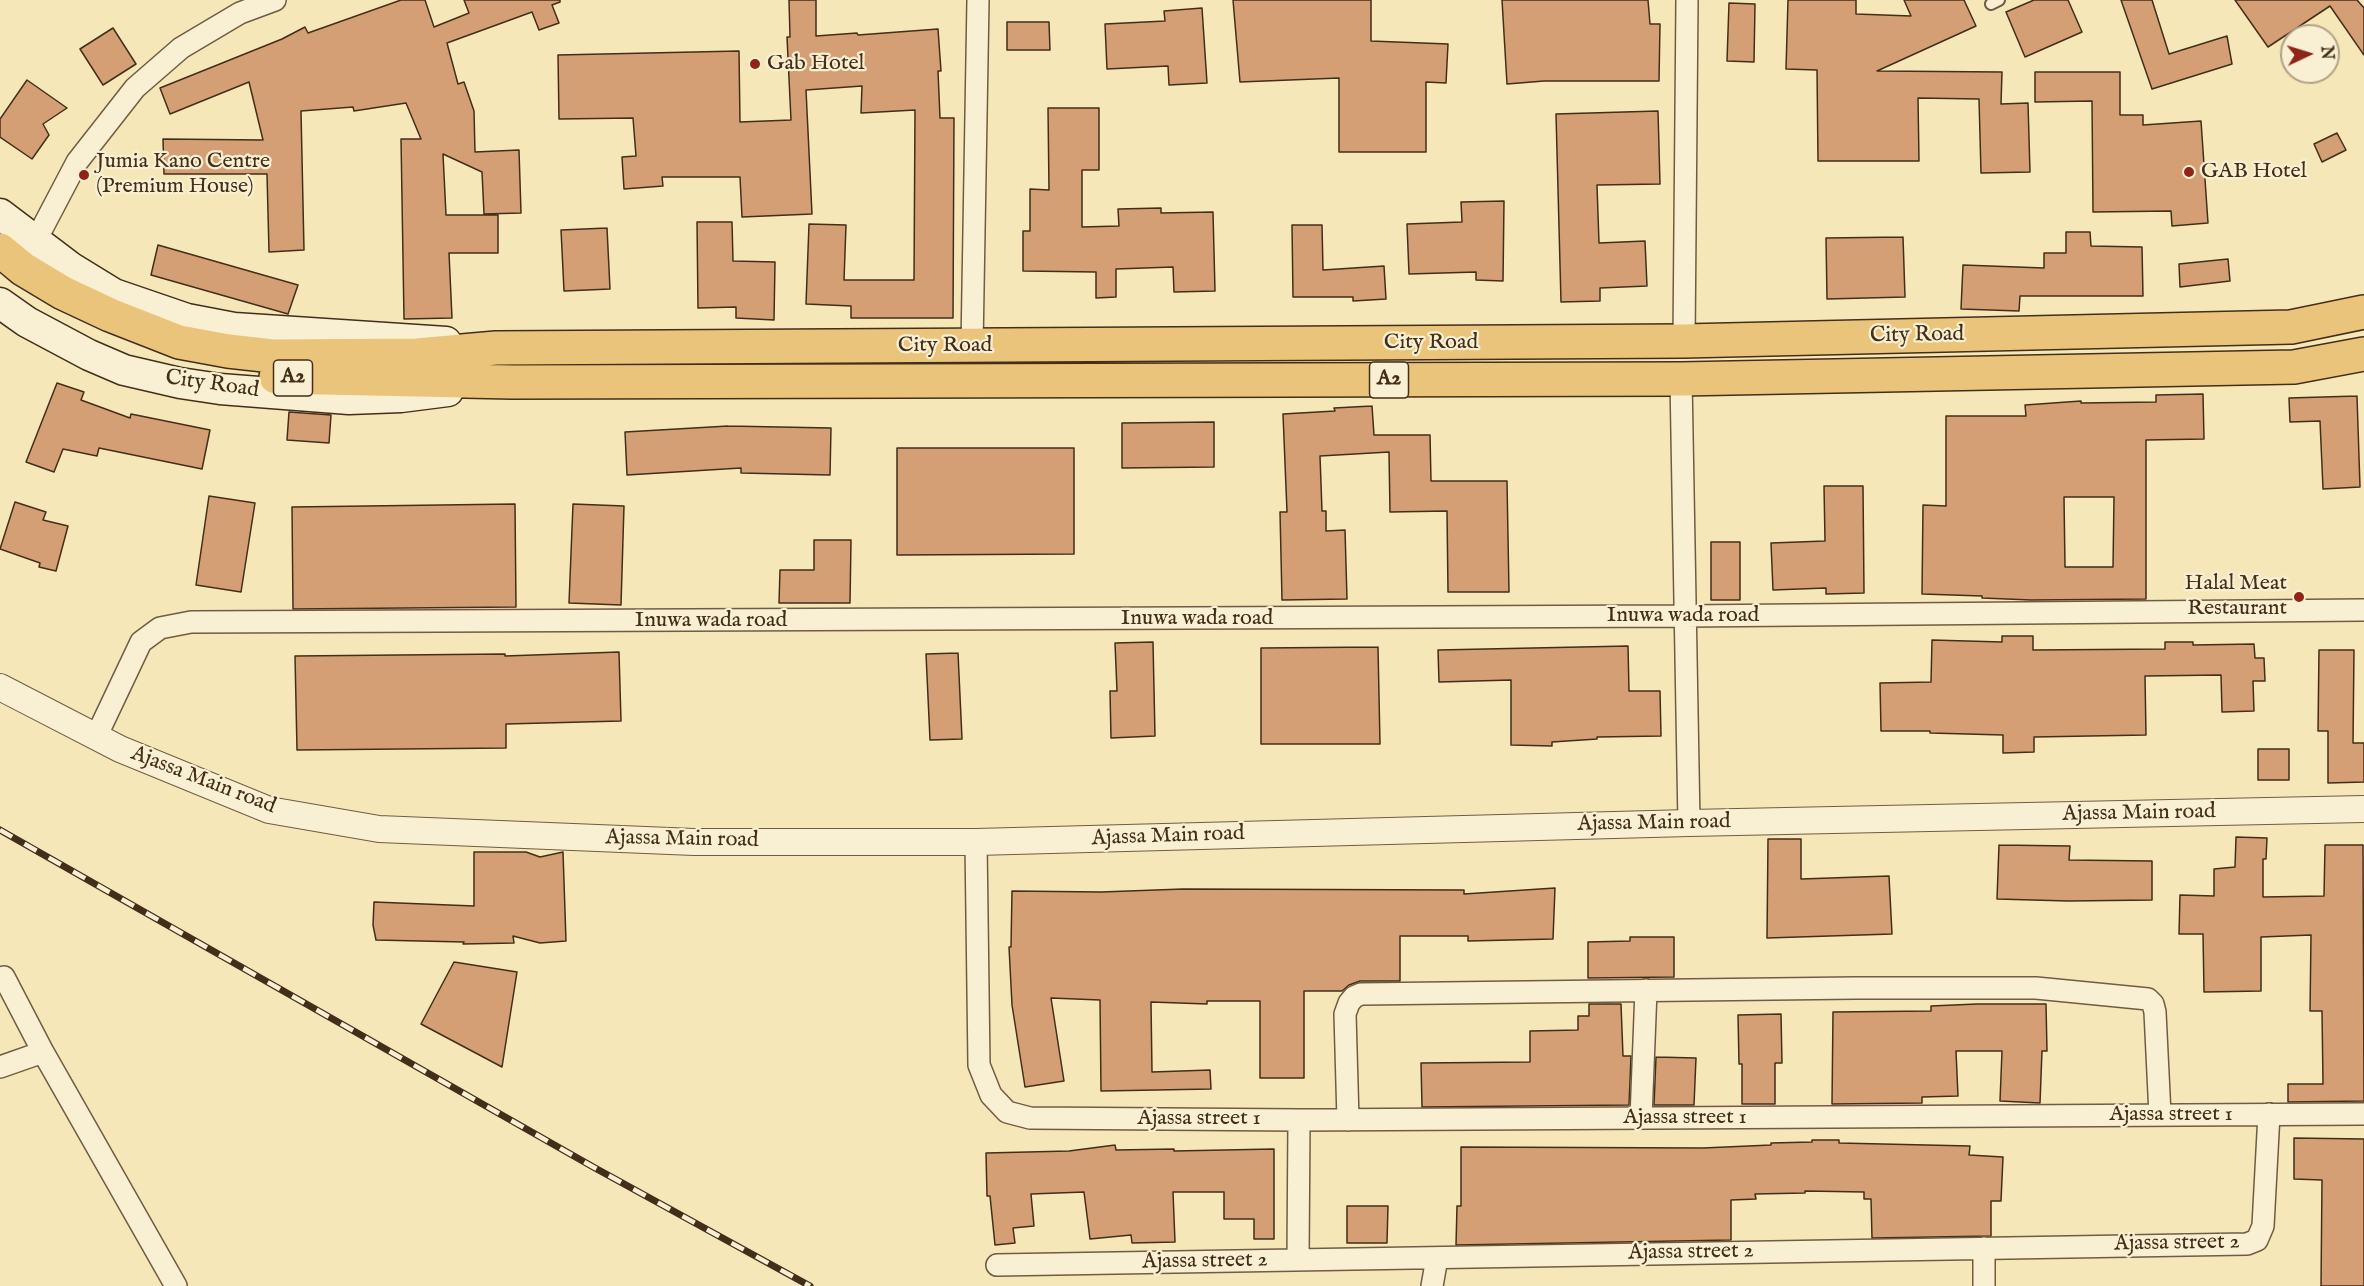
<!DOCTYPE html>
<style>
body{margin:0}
#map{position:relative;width:2364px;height:1286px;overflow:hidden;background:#f6e7b9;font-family:"IM FELL English",serif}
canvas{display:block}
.north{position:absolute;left:2280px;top:24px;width:60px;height:60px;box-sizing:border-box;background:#f9efd2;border:2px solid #b0a288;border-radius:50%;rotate:86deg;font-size:16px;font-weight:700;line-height:24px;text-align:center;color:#432e1a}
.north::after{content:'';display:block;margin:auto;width:21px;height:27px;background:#8f2418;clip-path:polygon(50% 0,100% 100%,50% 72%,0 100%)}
</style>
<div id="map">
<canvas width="2364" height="1286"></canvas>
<div class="north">N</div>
</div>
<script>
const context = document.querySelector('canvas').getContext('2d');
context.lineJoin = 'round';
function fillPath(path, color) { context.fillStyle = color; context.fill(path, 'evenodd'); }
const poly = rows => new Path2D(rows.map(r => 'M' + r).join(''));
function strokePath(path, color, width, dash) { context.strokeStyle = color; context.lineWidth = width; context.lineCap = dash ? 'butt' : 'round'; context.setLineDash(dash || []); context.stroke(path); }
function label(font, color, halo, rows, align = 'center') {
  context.font = font + ' "IM FELL English",serif'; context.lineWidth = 4.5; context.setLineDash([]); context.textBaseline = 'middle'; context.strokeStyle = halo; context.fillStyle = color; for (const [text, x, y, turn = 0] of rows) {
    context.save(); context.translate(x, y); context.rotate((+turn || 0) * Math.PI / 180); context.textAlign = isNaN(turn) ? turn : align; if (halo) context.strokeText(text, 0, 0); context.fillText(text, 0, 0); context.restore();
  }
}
const building = poly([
 [401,0,425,0,434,27,469,13,464,0,560,0,560,2,552,5,559,23,539,30,532,12,447,43,458,84,464,82,474,111,475,152,519,150,521,213,484,214,482,172,443,154,446,215,498,215,498,253,449,253,452,318,404,319,401,139,421,139,406,103,354,111,353,107,301,111,304,250,269,252,267,174,164,174,163,139,263,140,249,82,170,114,160,88,282,39,305,27,308,33,401,0],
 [789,0,816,0,816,36,857,33,858,35,938,29,941,71,938,71,940,118,954,118,953,318,851,318,851,306,806,304,809,224,846,225,844,280,914,280,915,110,861,113,862,86,806,90,812,214,742,217,740,177,662,177,663,186,624,189,622,157,636,156,633,118,559,119,558,55,739,51,740,122,791,120,787,37,790,37,789,0],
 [1233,0,1371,0,1371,41,1448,44,1446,83,1426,82,1426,152,1339,152,1339,78,1240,82,1233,0],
 [1502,0,1648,0,1650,24,1660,24,1659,81,1544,81,1507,84,1502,0],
 [1788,0,1856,0,1856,14,1911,16,1904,0,1964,0,1976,26,1877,71,2002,72,2001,104,2028,103,2030,172,1981,173,1979,99,1918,98,1919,161,1818,161,1817,70,1786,69,1788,0],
 [2034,0,2068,0,2082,32,2025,57,2006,12,2034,0],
 [2121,0,2152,0,2169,54,2227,36,2232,64,2152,89,2121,0],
 [2235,0,2357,0,2364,8,2364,55,2330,6,2268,47,2235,0],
 [1729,3,1755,4,1754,62,1727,61,1729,3],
 [1202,8,1207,83,1169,85,1168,66,1107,69,1105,24,1165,21,1164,11,1202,8],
 [1007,22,1049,22,1050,50,1007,50,1007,22],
 [113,28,136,64,103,85,80,49,113,28],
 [2035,72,2120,72,2120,115,2143,115,2143,125,2201,121,2208,223,2172,226,2171,211,2093,212,2092,101,2035,102,2035,72],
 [27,80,67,108,43,124,49,135,32,159,0,137,0,119,27,80],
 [1048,108,1099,108,1099,170,1082,170,1082,227,1119,226,1118,209,1161,208,1161,213,1213,212,1215,291,1174,292,1173,267,1116,269,1116,297,1096,298,1096,272,1023,271,1023,231,1030,231,1030,189,1049,190,1048,108],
 [1658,111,1660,184,1597,185,1599,243,1645,241,1647,286,1600,288,1600,301,1561,302,1556,114,1658,111],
 [2337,133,2346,150,2322,162,2314,144,2337,133],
 [1504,201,1503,281,1476,280,1476,272,1409,274,1407,224,1462,222,1461,202,1504,201],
 [697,222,732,222,733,261,775,262,774,320,736,318,736,307,698,308,697,222],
 [1292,225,1322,225,1323,270,1384,266,1386,299,1353,301,1353,297,1293,297,1292,225],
 [607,228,610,289,564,291,561,230,607,228],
 [2066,232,2090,232,2091,246,2142,247,2143,296,2020,296,2019,311,1961,309,1963,265,2044,268,2044,253,2066,253,2066,232],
 [1903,237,1905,297,1827,299,1826,238,1903,237],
 [158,245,298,285,288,314,151,275,158,245],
 [2228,259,2230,281,2180,287,2179,264,2228,259],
 [57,383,84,392,81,400,130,418,131,414,210,430,202,469,99,448,97,456,63,449,54,472,26,462,57,383],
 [2203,394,2204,439,2146,440,2146,599,2031,600,1982,598,1982,596,1922,594,1923,505,1946,506,1946,416,2026,416,2025,405,2081,401,2081,403,2156,402,2156,395,2203,394],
 [2064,497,2114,497,2113,567,2065,567,2064,497],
 [2357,396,2360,487,2323,489,2320,421,2290,422,2289,398,2357,396],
 [1372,406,1374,435,1430,435,1431,481,1507,481,1509,592,1448,592,1447,511,1390,512,1389,452,1320,456,1322,511,1326,511,1326,531,1345,530,1347,599,1282,600,1280,512,1287,512,1283,414,1335,411,1334,408,1372,406],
 [289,412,331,415,329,443,287,440,289,412],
 [1214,422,1214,467,1122,468,1122,423,1214,422],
 [728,426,831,428,830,475,741,473,741,468,627,475,625,432,728,426],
 [897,448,1074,448,1074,554,897,555,897,448],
 [1824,486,1863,486,1864,593,1826,594,1826,588,1773,590,1771,543,1825,541,1824,486],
 [209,496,255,503,241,592,196,585,209,496],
 [15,502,46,512,43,520,68,526,56,571,39,567,40,563,0,549,15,502],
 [515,504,516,607,293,609,292,507,515,504],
 [573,504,624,506,621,605,569,603,573,504],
 [814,540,851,540,850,603,779,603,780,570,814,570,814,540],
 [1711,542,1740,542,1740,600,1711,600,1711,542],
 [2002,636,2033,636,2033,650,2165,649,2165,642,2193,642,2193,645,2254,644,2255,658,2264,658,2265,681,2253,681,2254,711,2222,712,2221,675,2145,676,2146,735,2034,737,2034,752,2003,753,2003,735,1930,733,1930,731,1881,731,1880,683,1931,682,1932,640,2002,642,2002,636],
 [1153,642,1155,736,1111,738,1110,691,1117,691,1115,643,1153,642],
 [1628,646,1629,691,1660,691,1661,736,1597,737,1597,739,1552,742,1552,746,1511,745,1511,680,1439,682,1438,650,1628,646],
 [1378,647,1380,744,1261,744,1261,648,1378,647],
 [2319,650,2354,650,2353,743,2364,743,2364,782,2328,783,2328,731,2318,731,2319,650],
 [619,652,621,721,506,724,506,748,297,750,295,656,505,654,505,656,619,652],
 [958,653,962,739,930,740,926,654,958,653],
 [2258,749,2289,749,2289,780,2258,780,2258,749],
 [2236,837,2267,838,2266,859,2263,859,2263,897,2324,896,2325,845,2363,845,2364,1101,2288,1102,2288,1084,2323,1084,2322,1011,2310,1011,2311,935,2261,937,2261,991,2204,992,2203,934,2179,934,2180,895,2214,896,2214,869,2235,867,2236,837],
 [1768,839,1801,839,1801,879,1889,876,1892,934,1767,938,1768,839],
 [1999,845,2070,846,2069,860,2152,861,2152,900,2068,901,1997,899,1999,845],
 [474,852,526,852,540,857,563,852,566,941,540,943,513,936,514,943,463,944,464,942,376,940,373,925,374,902,474,906,474,852],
 [1555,888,1553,939,1468,941,1468,936,1400,936,1400,981,1360,981,1349,985,1342,991,1304,991,1304,1078,1260,1078,1260,1001,1207,1001,1207,1004,1151,1002,1152,1072,1210,1070,1211,1089,1101,1091,1100,1000,1051,998,1064,1081,1025,1087,1012,1005,1009,947,1011,947,1012,891,1101,892,1183,889,1464,890,1464,894,1555,888],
 [1630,937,1674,937,1674,977,1588,978,1588,942,1630,941,1630,937],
 [454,962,517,972,502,1067,421,1024,454,962],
 [1589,1004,1621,1004,1623,1056,1631,1056,1629,1105,1422,1107,1421,1063,1530,1062,1530,1031,1578,1030,1578,1016,1589,1016,1589,1004],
 [1977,1004,2046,1004,2047,1051,2042,1051,2040,1103,2000,1101,2002,1051,1956,1051,1958,1096,1922,1097,1922,1103,1832,1104,1833,1012,1931,1011,1931,1006,1977,1004],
 [1781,1014,1782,1063,1775,1063,1775,1104,1742,1104,1742,1064,1739,1064,1738,1015,1781,1014],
 [1656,1057,1696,1058,1694,1105,1654,1105,1656,1057],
 [2294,1138,2364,1139,2364,1286,2321,1286,2322,1180,2294,1179,2294,1138],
 [1812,1140,1839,1140,1839,1143,1970,1146,1969,1155,2003,1157,2001,1201,1991,1201,1991,1236,1872,1238,1871,1199,1864,1199,1864,1192,1805,1191,1805,1193,1755,1194,1756,1199,1731,1200,1731,1240,1456,1245,1457,1206,1461,1206,1461,1147,1703,1148,1771,1145,1771,1143,1812,1142,1812,1140],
 [1115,1145,1116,1150,1174,1149,1174,1151,1274,1149,1274,1239,1254,1239,1254,1219,1224,1219,1224,1192,1173,1192,1175,1242,1132,1243,1131,1235,1090,1239,1084,1192,1031,1194,1034,1226,1013,1228,1015,1243,995,1245,990,1196,987,1196,986,1153,1069,1151,1115,1145],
 [1347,1206,1388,1206,1387,1243,1347,1243,1347,1206]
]);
const service = poly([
 [1991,4,1999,0]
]);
const minor = poly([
 [35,242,77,162,135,88,181,48,240,13,275,0],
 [1684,341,1687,0],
 [972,346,978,0],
 [1681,379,1689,823],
 [96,737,141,642,160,628,191,622,1684,616,2364,610],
 [976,842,979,1065,991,1095,1007,1112,1030,1118,1299,1120,2364,1114],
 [4,977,43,1052,176,1286],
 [0,1067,43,1052],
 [1641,1118,1646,990],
 [1348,1120,1345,1014,1349,1003,1354,997,1361,994,1856,988,2036,988,2148,999,2153,1004,2155,1012,2160,1115],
 [1298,1260,1299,1120],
 [997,1265,2247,1244,2257,1240,2263,1226,2269,1114],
 [1432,1286,1437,1258],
 [1984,1286,1984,1248]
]);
const tertiary = poly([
 [0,687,120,749,269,810,379,829,694,842,976,842,1689,823,2364,809]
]);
const secondary = poly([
 [0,214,70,267,114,294,187,319,234,328,446,342],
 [0,303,27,322,89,355,124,370,180,383,220,389,349,399,401,397,448,391]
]);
const trunk = poly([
 [0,250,23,269,63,293,110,315,179,342,228,351,273,356,417,355,496,348,1684,341,2291,327,2364,312],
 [276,377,512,382,1681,379,2294,367,2364,354]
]);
const rail = poly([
 [0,830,595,1168,810,1286]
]);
const markers = [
 [755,64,6,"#8f2418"],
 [2189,172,6,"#8f2418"],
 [84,175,6,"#8f2418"],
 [2299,597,6,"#8f2418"]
];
const shields = [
 [293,378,39],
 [1389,380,39]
];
const shieldNames = [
 ["A2",293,378],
 ["A2",1389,380]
];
const poiNames = [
 ["Gab Hotel",767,64],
 ["Jumia Kano Centre",96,162],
 ["(Premium House)",96,187],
 ["GAB Hotel",2201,172],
 ["Halal Meat",2287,584,"right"],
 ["Restaurant",2287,609,"right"]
];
const streetNames = [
 ["City Road",1917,336,-1],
 ["City Road",1431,343],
 ["City Road",945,346],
 ["City Road",212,385,8],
 ["Inuwa wada road",1683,616],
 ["Inuwa wada road",1197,619],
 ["Inuwa wada road",711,621],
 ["Ajassa Main road",203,781,21],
 ["Ajassa Main road",2139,814,-1],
 ["Ajassa Main road",1654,824,-1],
 ["Ajassa Main road",1168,837,-2],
 ["Ajassa Main road",682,840,1],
 ["Ajassa street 1",2171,1115],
 ["Ajassa street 1",1685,1118],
 ["Ajassa street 1",1199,1119],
 ["Ajassa street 2",2177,1244,-1],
 ["Ajassa street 2",1691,1253,-1],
 ["Ajassa street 2",1205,1262,-1]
];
fillPath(building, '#d49f74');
strokePath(building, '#432e1a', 1.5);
strokePath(service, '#705c42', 14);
strokePath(minor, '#705c42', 24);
strokePath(tertiary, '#705c42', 28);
strokePath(secondary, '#432e1a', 33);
strokePath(trunk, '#432e1a', 36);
strokePath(service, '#f9efd2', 10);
strokePath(minor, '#f9efd2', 21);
strokePath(tertiary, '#f9efd2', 26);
strokePath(secondary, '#f9efd2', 30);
strokePath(trunk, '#ebc47c', 33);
strokePath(rail, '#432e1a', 7);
strokePath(rail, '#f9efd2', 4.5, [14]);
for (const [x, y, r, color] of markers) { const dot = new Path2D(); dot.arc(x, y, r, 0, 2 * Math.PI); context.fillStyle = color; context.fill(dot); strokePath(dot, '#f9efd2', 2); }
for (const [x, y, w] of shields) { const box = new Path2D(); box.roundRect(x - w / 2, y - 18, w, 36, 4.5); context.fillStyle = '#f9efd2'; context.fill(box); strokePath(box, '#432e1a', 1.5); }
label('bold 21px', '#432e1a', null, shieldNames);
label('22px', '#432e1a', '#f9efd2', poiNames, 'left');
label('22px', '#432e1a', '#f9efd2', streetNames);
</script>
